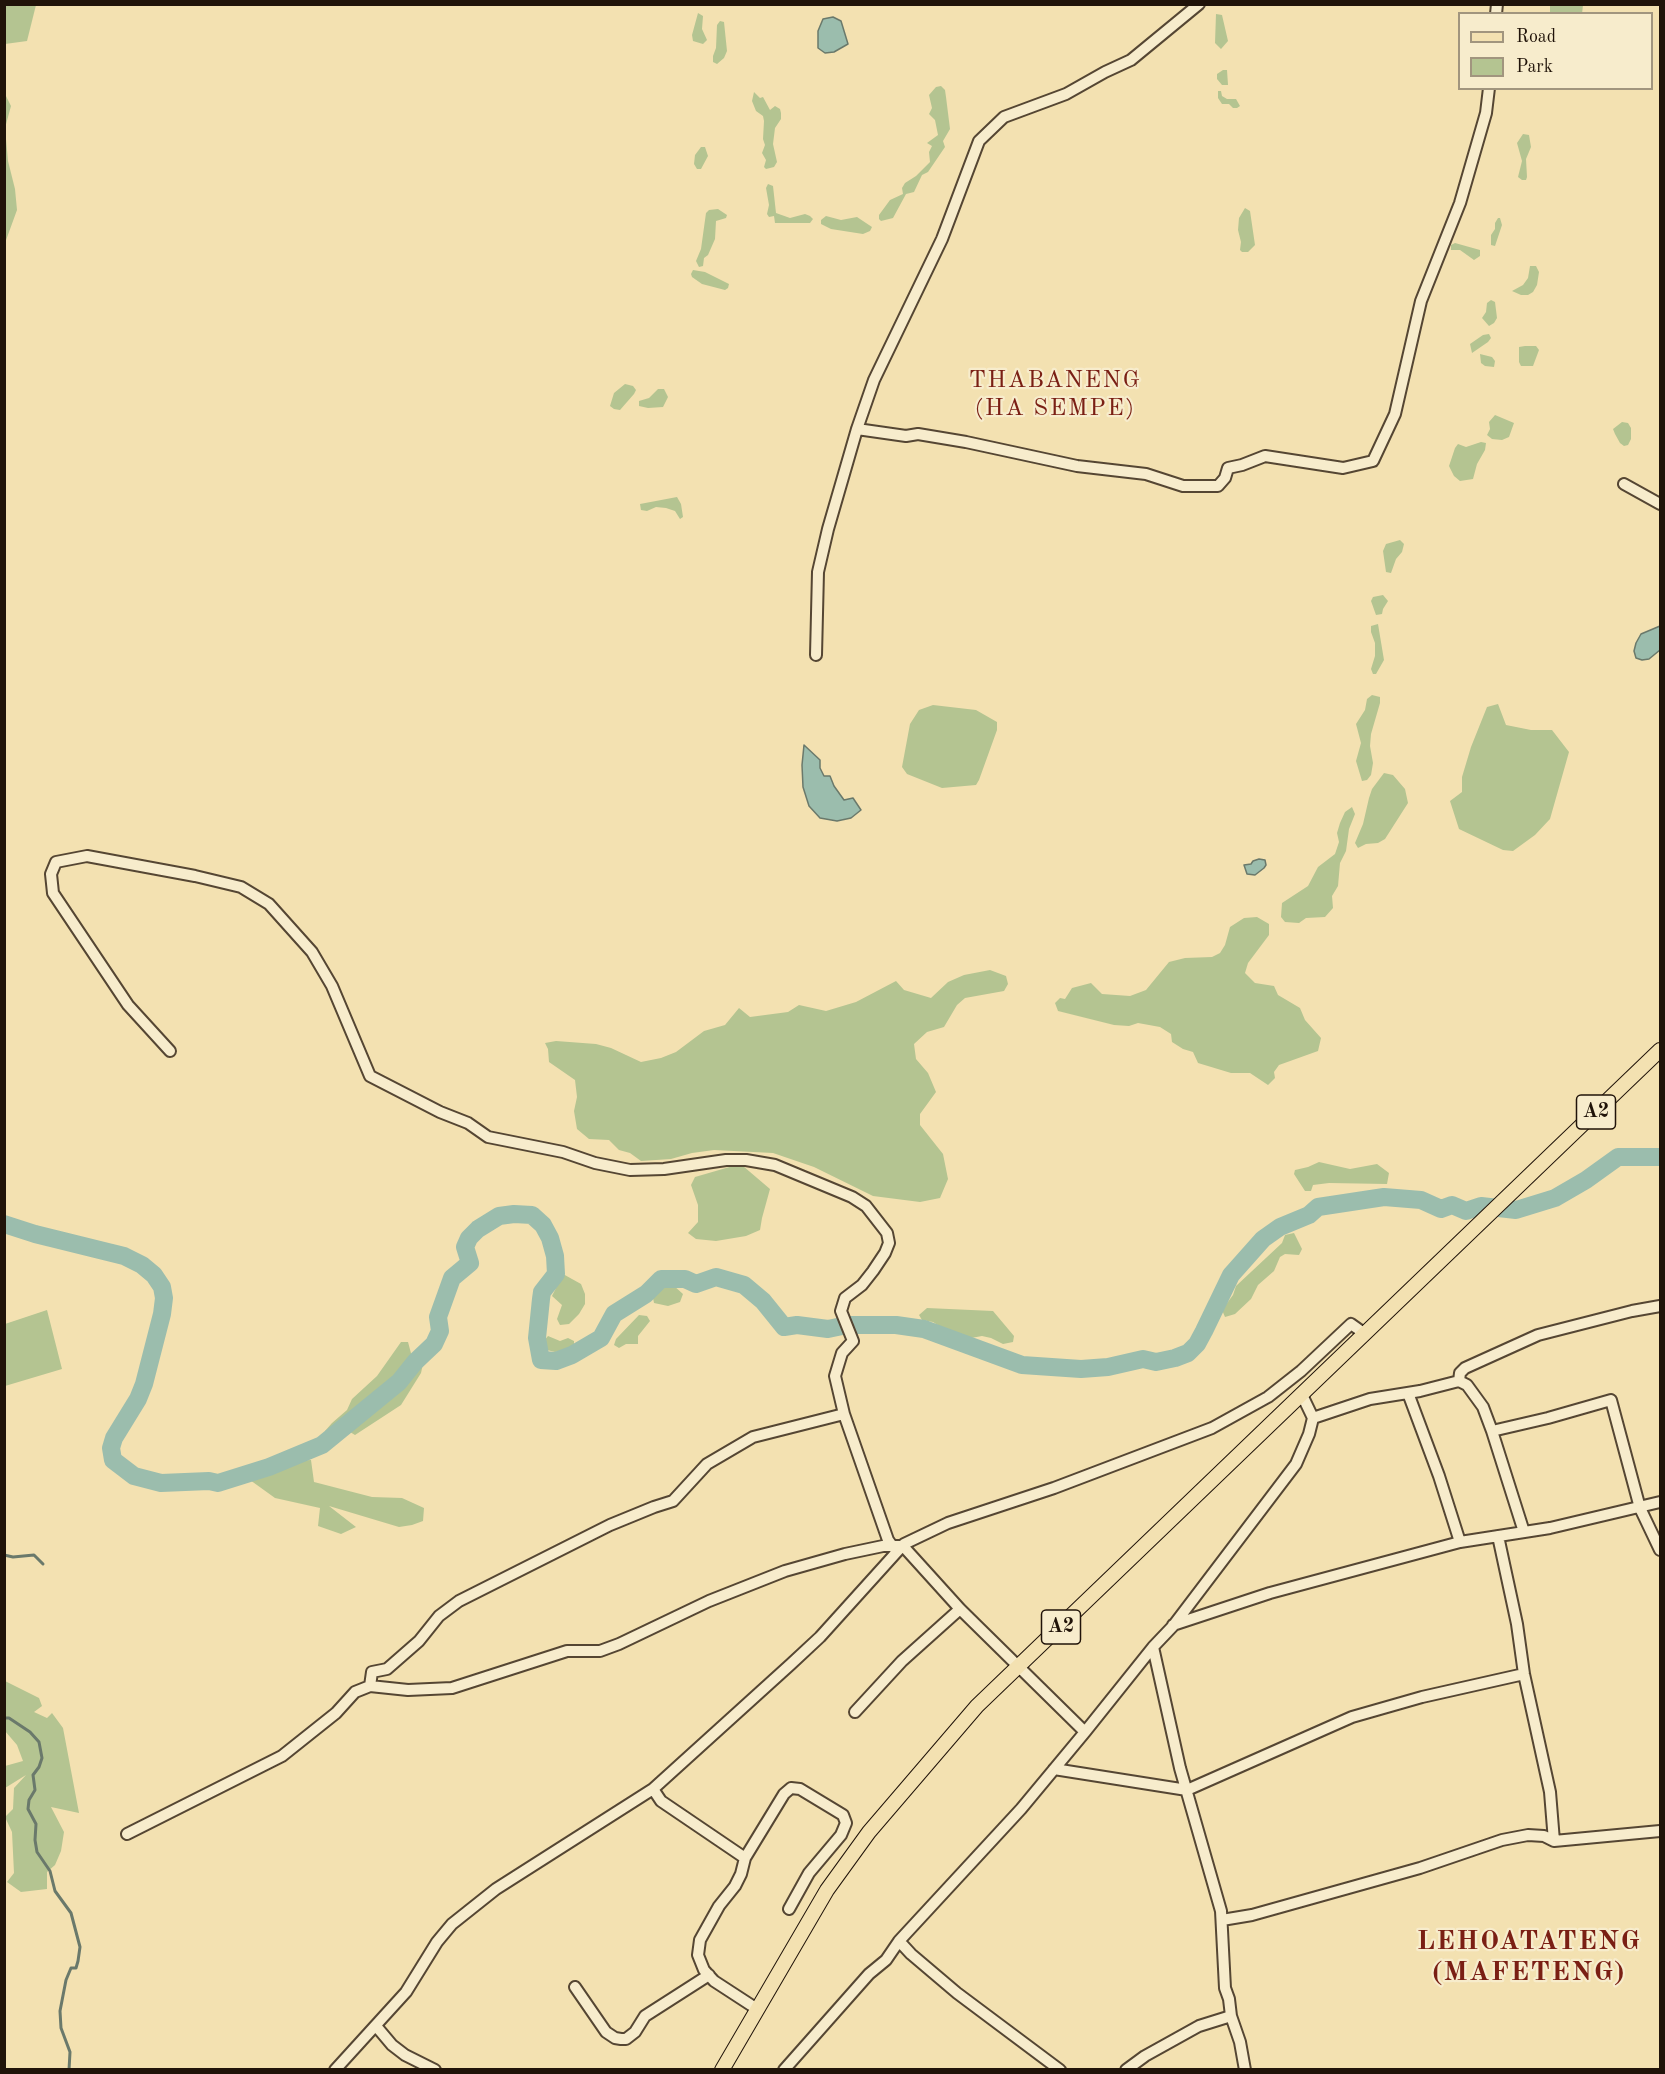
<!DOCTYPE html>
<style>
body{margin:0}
#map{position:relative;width:1665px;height:2074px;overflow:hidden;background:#f3e1b1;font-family:"Old Standard TT",serif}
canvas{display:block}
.frame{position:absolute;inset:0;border:6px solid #201309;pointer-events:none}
.legend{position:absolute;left:1458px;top:12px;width:195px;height:78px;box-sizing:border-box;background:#f7eccc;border:2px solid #a1957e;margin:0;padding:8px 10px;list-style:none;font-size:18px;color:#201309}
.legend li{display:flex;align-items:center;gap:12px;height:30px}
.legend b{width:30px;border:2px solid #a1957e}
</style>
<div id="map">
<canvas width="1665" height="2074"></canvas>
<div class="frame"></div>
<ul class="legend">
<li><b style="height:8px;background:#f3e1b1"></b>Road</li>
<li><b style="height:16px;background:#b4c491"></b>Park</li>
</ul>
</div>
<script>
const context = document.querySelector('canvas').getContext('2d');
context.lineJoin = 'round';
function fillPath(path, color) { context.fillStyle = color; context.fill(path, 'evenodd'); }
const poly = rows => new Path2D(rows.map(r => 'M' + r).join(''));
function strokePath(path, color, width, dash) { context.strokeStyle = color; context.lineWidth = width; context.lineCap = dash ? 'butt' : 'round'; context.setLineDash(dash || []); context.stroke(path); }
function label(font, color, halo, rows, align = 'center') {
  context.font = font + ' "Old Standard TT",serif'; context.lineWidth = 4.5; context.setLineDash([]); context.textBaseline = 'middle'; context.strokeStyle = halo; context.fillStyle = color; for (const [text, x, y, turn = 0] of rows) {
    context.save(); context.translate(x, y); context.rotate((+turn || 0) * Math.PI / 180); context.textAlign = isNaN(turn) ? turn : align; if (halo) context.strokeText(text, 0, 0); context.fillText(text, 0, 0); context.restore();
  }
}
const green = poly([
 [4,5,36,5,27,41,5,44],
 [1550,5,1550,4,1583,5,1582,14,1550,13],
 [698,13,703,16,702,29,707,40,703,44,693,41,692,35],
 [1216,14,1222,15,1228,41,1221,49,1215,43],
 [720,21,724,22,727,51,724,58,717,64,713,62,713,56,716,48,717,25],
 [1223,70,1227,70,1228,85,1222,85,1217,79,1217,74],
 [941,86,945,90,946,97,950,129,943,141,945,147,928,172,922,175,914,192,906,194,893,218,881,221,879,219,879,215,890,200,903,194,902,188,905,183,916,176,930,162,929,152,932,146,927,143,938,135,935,120,929,114,932,108,929,95,936,87],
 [1218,91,1221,91,1222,96,1227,99,1236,99,1240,106,1237,108,1233,108,1229,104,1222,104,1218,98],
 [754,92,760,98,763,97,770,110,775,106,780,109,781,113,781,119,775,128,773,144,777,162,774,167,766,169,764,167,766,160,762,153,765,145,763,139,764,121,763,116,756,111,752,101],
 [5,94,11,106,5,128,8,161,15,189,17,210,5,243,5,250],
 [1523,134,1529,135,1531,147,1526,159,1527,177,1526,180,1522,180,1518,177,1522,161,1517,143],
 [701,147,705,147,708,156,701,169,697,169,694,164,695,155],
 [768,184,773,186,776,213,790,218,805,214,810,216,813,219,810,223,775,223,774,216,769,217,767,214,769,205,766,188],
 [1245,208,1250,211,1255,245,1248,252,1242,252,1240,250,1241,242,1238,230,1239,218],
 [718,209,727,215,726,218,716,221,715,239,708,255,704,258,703,266,699,267,696,261,701,249,706,213,709,210],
 [826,216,841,220,857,217,872,227,870,231,863,234,831,229,821,224,821,220],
 [1498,218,1500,218,1502,225,1495,246,1491,245,1491,235,1495,229,1495,223],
 [1455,243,1480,250,1480,256,1474,260,1460,250,1451,250,1451,245],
 [1530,266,1536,266,1539,272,1537,285,1533,292,1528,295,1521,295,1512,291,1523,285,1528,278],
 [693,270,705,272,729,284,728,288,725,290,702,284,692,277,691,274],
 [1491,300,1495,302,1497,318,1494,323,1489,326,1482,318,1486,312,1487,303],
 [1489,334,1491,338,1488,342,1472,353,1470,344,1483,335],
 [1525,346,1536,346,1539,350,1533,366,1521,366,1519,362,1519,347],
 [1480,354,1492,357,1495,361,1494,367,1485,366,1481,363],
 [625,384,633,386,636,390,634,394,620,410,614,409,610,406,614,393],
 [658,389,664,389,668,397,663,407,648,408,639,406,639,401,649,398],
 [1495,415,1514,423,1509,437,1502,440,1492,439,1487,435,1490,429,1489,422],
 [1622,422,1628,423,1631,428,1631,439,1628,445,1624,446,1620,443,1615,434,1613,429],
 [1481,442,1486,443,1485,450,1477,464,1473,479,1460,481,1454,476,1449,466,1455,448,1458,444,1466,447],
 [677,497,681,504,683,517,680,519,675,511,666,508,656,507,647,511,641,510,640,504],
 [1400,540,1404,544,1402,552,1396,559,1391,573,1386,572,1383,551,1386,544],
 [1383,595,1388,601,1383,609,1382,614,1376,615,1371,601,1373,597],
 [1378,624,1384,660,1376,674,1373,674,1371,669,1375,656,1375,643,1371,632,1371,626],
 [1372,695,1380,697,1380,703,1371,734,1370,746,1373,763,1371,775,1367,780,1362,781,1356,761,1361,743,1356,724,1365,710,1367,699],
 [1498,704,1506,725,1531,730,1552,730,1569,752,1550,819,1535,835,1513,851,1503,850,1459,829,1450,801,1462,792,1462,777,1471,747,1487,707],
 [933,705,976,710,997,722,997,730,979,780,976,785,942,788,907,774,902,767,910,724,919,710],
 [1384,773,1393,775,1405,789,1408,803,1385,839,1378,843,1366,844,1358,848,1355,843,1363,824,1369,798,1372,789],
 [1352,807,1355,814,1349,829,1346,851,1340,863,1338,886,1332,896,1333,908,1325,917,1306,918,1299,923,1285,922,1281,917,1282,903,1308,886,1318,867,1335,854,1339,842,1337,833,1340,823,1345,812],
 [1257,917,1269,924,1269,935,1248,963,1245,973,1255,983,1274,986,1278,995,1300,1008,1305,1020,1321,1038,1318,1051,1279,1065,1274,1072,1275,1078,1268,1085,1250,1073,1231,1073,1198,1063,1193,1052,1183,1049,1172,1042,1171,1034,1160,1027,1138,1023,1129,1026,1114,1025,1058,1011,1055,1003,1060,998,1065,999,1072,988,1091,983,1102,994,1130,996,1146,990,1169,962,1185,958,1212,957,1220,953,1225,945,1230,927,1244,918],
 [990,970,1006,976,1008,984,1004,991,965,998,957,1005,944,1027,927,1032,914,1044,916,1059,928,1073,936,1092,920,1114,920,1125,943,1154,948,1179,940,1198,920,1202,873,1196,814,1167,773,1153,714,1150,692,1153,671,1159,641,1161,630,1153,619,1150,609,1140,589,1139,577,1129,574,1111,577,1097,575,1080,549,1062,548,1049,545,1043,556,1041,596,1044,611,1048,641,1062,661,1058,676,1052,704,1031,725,1025,739,1008,750,1017,788,1012,799,1005,826,1011,856,1002,896,981,904,990,931,998,948,982,964,975],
 [1319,1162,1350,1169,1377,1164,1389,1173,1387,1184,1329,1183,1313,1185,1311,1191,1305,1191,1294,1174,1295,1170,1308,1167],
 [733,1166,743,1166,770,1189,762,1218,760,1230,746,1236,716,1241,696,1239,688,1233,698,1222,698,1205,691,1185,695,1177],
 [1294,1233,1302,1249,1299,1255,1285,1254,1280,1257,1274,1271,1258,1285,1251,1299,1235,1314,1225,1317,1222,1310,1233,1295,1236,1286,1282,1243,1285,1235],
 [563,1274,581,1284,585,1294,585,1304,579,1314,569,1324,560,1325,557,1319,562,1305,552,1296],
 [664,1284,673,1285,683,1294,680,1302,668,1306,654,1303,653,1298,656,1290],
 [927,1308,993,1311,1014,1336,1013,1342,1003,1344,991,1338,982,1336,971,1338,956,1337,933,1322,922,1320,919,1315],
 [47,1310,62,1369,5,1386,5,1324],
 [639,1315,647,1316,650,1321,638,1336,638,1344,626,1344,619,1348,614,1345,616,1339],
 [548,1336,560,1341,568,1338,574,1341,574,1348,555,1352,543,1349,542,1343],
 [401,1342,408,1342,412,1357,423,1364,421,1373,401,1405,355,1435,350,1432,352,1427,349,1420,343,1423,327,1435,325,1431,332,1423,347,1410,352,1399,377,1376],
 [311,1460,314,1482,372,1497,402,1498,424,1508,423,1521,412,1525,399,1527,329,1506,356,1527,341,1534,318,1526,320,1508,275,1498,250,1480,290,1461],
 [5,1681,39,1698,42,1706,34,1712,47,1718,52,1713,63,1728,79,1813,51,1807,64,1832,61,1851,55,1865,47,1872,47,1889,21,1892,7,1882,14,1873,12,1832,5,1817,13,1809,14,1788,26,1775,5,1788,5,1766,23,1761,17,1745,5,1731]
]);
const water = poly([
 [833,17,841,21,848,44,834,52,825,53,818,48,818,31,823,19,833,17],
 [1660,626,1660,650,1649,659,1642,660,1636,658,1634,651,1636,643,1641,634,1660,626],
 [804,745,820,760,820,768,824,776,830,776,834,786,844,800,853,798,861,810,851,818,837,821,820,818,809,806,803,787,802,765,804,745],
 [1259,859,1265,860,1266,865,1264,868,1255,875,1247,874,1244,865,1251,864,1253,861,1259,859]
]);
const stream = poly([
 [4,1555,13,1557,34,1555,43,1564],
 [4,1718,9,1718,30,1732,39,1742,42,1758,39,1767,33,1775,35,1790,29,1800,28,1809,36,1824,35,1840,37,1852,50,1871,55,1891,71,1913,80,1947,78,1961,76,1968,71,1968,66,1980,60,2011,61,2028,70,2052,69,2070]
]);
const river = poly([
 [4,1224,35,1234,124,1256,142,1265,154,1275,162,1287,164,1298,162,1314,144,1384,138,1399,114,1438,111,1448,113,1460,134,1476,161,1483,209,1481,218,1483,269,1467,322,1445,399,1382,415,1362,434,1344,440,1331,438,1317,452,1278,470,1263,465,1247,469,1238,478,1229,499,1216,514,1214,532,1215,543,1225,550,1238,555,1256,556,1274,542,1292,541,1299,537,1338,541,1360,556,1361,572,1355,601,1338,614,1314,646,1294,661,1279,685,1279,696,1284,716,1277,744,1285,763,1301,784,1327,797,1325,828,1329,847,1325,896,1325,924,1329,1022,1365,1081,1369,1108,1367,1143,1359,1156,1362,1175,1358,1188,1353,1197,1344,1204,1331,1231,1275,1263,1239,1280,1227,1309,1215,1318,1207,1384,1197,1421,1200,1441,1209,1452,1205,1466,1211,1481,1206,1516,1210,1555,1198,1586,1180,1618,1157,1660,1157]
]);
const minor = poly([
 [1496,14,1497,4],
 [857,429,906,436,918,434,966,442,1077,466,1146,474,1183,486,1218,486,1225,478,1228,468,1242,465,1265,456,1343,468,1373,461,1395,414,1421,301,1460,203,1486,113,1489,88],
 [1624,484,1660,504],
 [816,655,818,572,828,529,857,429,874,380,942,239,979,141,1004,117,1066,94,1105,72,1131,60,1199,4],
 [170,1051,128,1005,53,893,51,874,56,862,87,856,195,876,241,887,269,904,312,952,332,986,370,1076,440,1112,468,1123,488,1137,563,1152,595,1163,630,1170,664,1169,726,1160,746,1160,775,1165,852,1197,866,1206,887,1233,889,1243,885,1253,873,1271,862,1285,845,1298,841,1311,853,1341,842,1353,835,1376,844,1414,888,1540,893,1547],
 [1459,1381,1460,1373,1465,1368,1538,1335,1632,1311,1660,1306],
 [1408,1393,1439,1476,1460,1542],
 [1313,1418,1370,1399,1420,1391,1459,1381,1467,1385,1483,1407,1492,1431,1524,1532],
 [1492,1431,1548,1418,1611,1400,1640,1508,1660,1550],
 [1498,1536,1517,1624,1524,1674,1550,1792,1554,1841],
 [1173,1625,1270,1593,1460,1542,1550,1528,1660,1502],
 [370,1686,372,1672,387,1669,419,1641,439,1616,459,1601,610,1525,654,1507,673,1501,707,1464,753,1437,844,1414],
 [855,1712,902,1661,960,1609],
 [1054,1769,1187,1790,1352,1717,1422,1697,1524,1674],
 [653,1789,661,1801,745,1858],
 [127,1834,282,1756,336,1713,355,1692,370,1686,408,1690,452,1688,567,1651,600,1651,619,1644,709,1601,785,1571,845,1554,883,1546,903,1546,960,1609,1085,1732],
 [1222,1920,1252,1915,1420,1868,1502,1840,1528,1835,1544,1836,1554,1841,1660,1831],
 [899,1941,911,1954,957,1993,1060,2070],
 [575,1987,606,2032,615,2038,621,2039,626,2039,635,2032,645,2016,709,1975],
 [757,2009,714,1981,704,1970,698,1955,700,1940,719,1906,735,1886,741,1874,745,1858,784,1794,791,1788,800,1789,843,1815,846,1823,841,1835,809,1873,789,1909],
 [376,2026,392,2045,405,2055,435,2070],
 [335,2070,406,1992,437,1942,452,1924,496,1889,653,1789,791,1664,820,1637,904,1544,948,1523,1054,1488,1212,1428,1268,1397,1301,1371,1351,1324,1365,1334],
 [784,2070,869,1974,886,1960,899,1941,1021,1809,1085,1732,1153,1647],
 [1126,2070,1145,2056,1199,2026,1231,2016],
 [1245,2070,1240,2042,1231,2016,1229,1999,1225,1988,1221,1911,1180,1768,1153,1647,1173,1626,1296,1464,1309,1434,1313,1418,1302,1395]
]);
const major = poly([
 [722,2070,827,1890,869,1832,977,1706,1660,1050]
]);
const shields = [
 [1596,1112,39],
 [1061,1627,39]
];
const shieldNames = [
 ["A2",1596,1112],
 ["A2",1061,1627]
];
const quarterNames = [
 ["THABANENG",1055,381],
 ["(HA SEMPE)",1055,409]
];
const districtNames = [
 ["LEHOATATENG",1529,1942],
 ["(MAFETENG)",1529,1973]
];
fillPath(green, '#b4c491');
fillPath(water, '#9bbdad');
strokePath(water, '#6a796b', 1.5);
strokePath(stream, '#6a796b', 3);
strokePath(river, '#9bbdad', 18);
strokePath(minor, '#554633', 14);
strokePath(major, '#201309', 16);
strokePath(minor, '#f7eccc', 10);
strokePath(major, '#f3e1b1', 14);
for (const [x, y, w] of shields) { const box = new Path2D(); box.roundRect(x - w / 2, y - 17, w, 34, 4.5); context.fillStyle = '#f7eccc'; context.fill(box); strokePath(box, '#201309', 1.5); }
label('bold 20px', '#201309', null, shieldNames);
context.letterSpacing = '1.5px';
label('24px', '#7a1f14', '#f7eccc', quarterNames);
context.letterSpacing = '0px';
context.letterSpacing = '1.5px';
label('bold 27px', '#7a1f14', '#f7eccc', districtNames);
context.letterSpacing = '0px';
</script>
